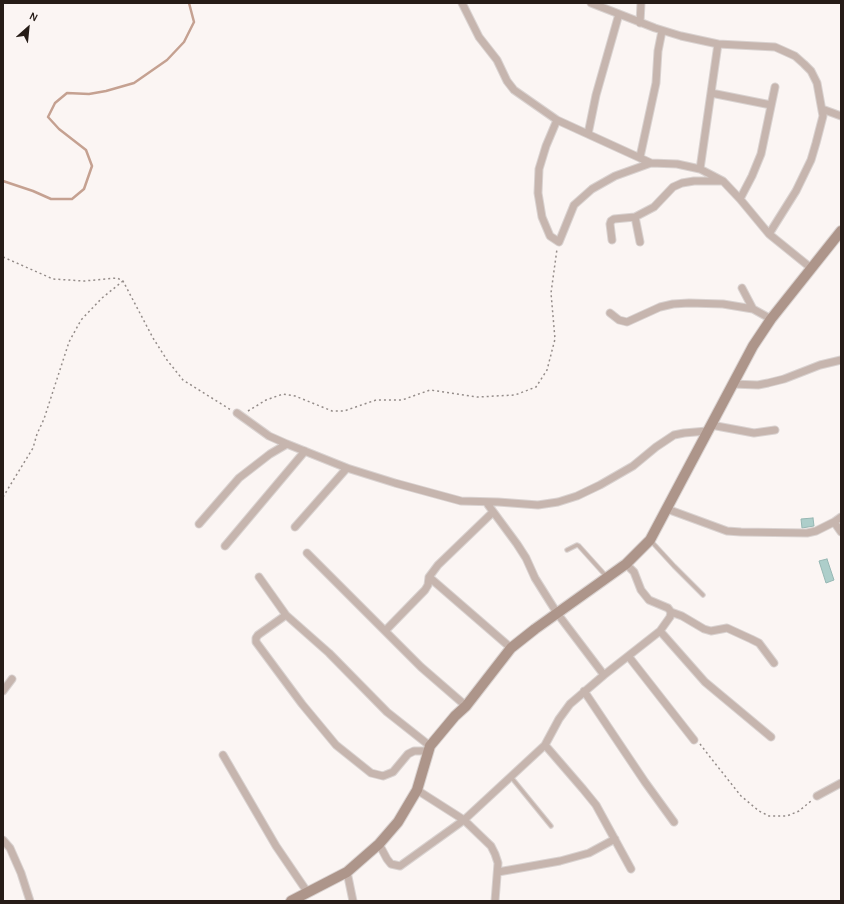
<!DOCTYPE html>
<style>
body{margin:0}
#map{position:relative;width:844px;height:904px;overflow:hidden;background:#fbf5f3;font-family:Karla,sans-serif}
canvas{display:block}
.frame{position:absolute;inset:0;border:4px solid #261c17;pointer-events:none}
.north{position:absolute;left:8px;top:8px;width:40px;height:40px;-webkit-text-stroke:3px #fbf5f3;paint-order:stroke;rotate:27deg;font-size:11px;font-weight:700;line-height:16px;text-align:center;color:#261c17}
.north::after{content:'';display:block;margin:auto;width:14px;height:18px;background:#261c17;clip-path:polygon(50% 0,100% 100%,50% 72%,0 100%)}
</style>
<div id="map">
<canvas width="844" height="904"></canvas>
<div class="frame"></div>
<div class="north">N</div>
</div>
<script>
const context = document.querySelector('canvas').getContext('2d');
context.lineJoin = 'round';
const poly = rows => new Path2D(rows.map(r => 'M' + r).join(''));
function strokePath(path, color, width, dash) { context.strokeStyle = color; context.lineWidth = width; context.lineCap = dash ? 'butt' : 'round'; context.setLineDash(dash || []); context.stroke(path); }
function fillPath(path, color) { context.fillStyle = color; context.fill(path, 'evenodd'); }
const stream = poly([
 [3,181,33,191,51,199,72,199,84,189,92,166,86,150,59,129,48,117,55,103,67,93,89,94,106,91,134,83,167,60,184,42,194,22,189,3]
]);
const building = poly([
 [813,518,814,526,802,528,801,519,813,518],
 [827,559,834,580,826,583,819,561,827,559]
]);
const path = poly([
 [3,257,53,279,84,281,117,278,123,281,153,338,167,360,183,380,231,410],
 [248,411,266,400,283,394,295,396,332,411,344,411,376,400,402,400,430,390,477,397,515,395,536,387,547,370,555,339,551,293,557,249],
 [3,497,33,448,37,434,44,419,69,342,81,320,102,298,123,281],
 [700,744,714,762,741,796,759,811,769,816,787,816,799,811,811,801]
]);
const lane = poly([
 [651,541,674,566,703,595],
 [567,550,577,545,579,546,606,576],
 [511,777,551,826]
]);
const street = poly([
 [462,3,479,37,497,60,507,81,514,90,557,120,651,163],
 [591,3,655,28,681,36,718,44,700,169],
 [640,23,641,3],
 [718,44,775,47,784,51,795,56,804,64,811,71,817,83,823,116,816,143,811,160,796,191,769,234],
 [711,93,771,105],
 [822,109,841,116],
 [557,120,546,146,539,169,538,193,542,217,550,236,559,242,574,205,592,189,615,176,651,163,677,164,700,169,723,181,740,199,769,234,811,268],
 [588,134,596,95,619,14],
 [640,157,656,83,658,51,662,31],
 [740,199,752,176,761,154,775,87],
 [635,217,640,242],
 [612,240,610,224,611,221,614,219,635,217,654,207,673,187,682,183,694,181,721,181],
 [742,288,753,309],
 [610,313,619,320,627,322,660,307,673,304,689,303,723,304,753,309,771,319],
 [732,384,758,385,768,383,784,379,820,365,841,360],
 [237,413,269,436,287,444,347,468,395,483,461,501,498,502,538,505,558,502,577,496,600,485,633,466,656,447,674,435,684,433,707,431],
 [711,425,754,433,775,430],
 [486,502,517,544,526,558,535,578,557,613,604,675],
 [667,509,727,531,741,532,807,533,816,531,834,522,841,517],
 [834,522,841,532],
 [199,524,239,478,270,454,287,444],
 [295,527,347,468],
 [225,546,305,451],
 [307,553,421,667,466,706],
 [259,577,286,615,329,653,387,712,430,746],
 [429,577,511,648],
 [671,612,682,616,704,629,711,631,727,628,751,639,759,643,774,663],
 [286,615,258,635,256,638,256,642,302,704,336,745,371,773,383,776,393,772,408,754,414,751,428,751],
 [385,631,425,590,428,585,429,577,438,565,493,512],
 [660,631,705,682,771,737],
 [629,657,694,740],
 [3,691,12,679],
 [584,691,645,782,674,822],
 [545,745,583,789,596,805,631,869],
 [223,755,276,846,308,893],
 [417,790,464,820,491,846,495,854,498,863,495,901],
 [817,796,841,783],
 [3,840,10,848,21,873,30,901],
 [379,844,387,859,391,864,400,866,464,820,545,745,559,719,570,704,604,675,660,631,670,617,671,612,668,608,649,600,641,590,634,572,626,564],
 [347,872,353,901],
 [498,872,560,861,589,853,615,839]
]);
const secondary = poly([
 [291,901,347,872,379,844,398,822,417,790,430,746,455,716,466,706,511,648,535,629,626,564,650,540,753,346,771,319,841,231]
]);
strokePath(stream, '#c5a191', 2.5);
fillPath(building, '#adceca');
strokePath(building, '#96b7b3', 1);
strokePath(lane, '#d9d2d0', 5.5);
strokePath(street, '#d9d2d0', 9);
strokePath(secondary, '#d9d2d0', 12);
strokePath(path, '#948c89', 1.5, [2, 3]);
strokePath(lane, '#c6b5ae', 3.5);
strokePath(street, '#c6b5ae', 7);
strokePath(secondary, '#ad958a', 10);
</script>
